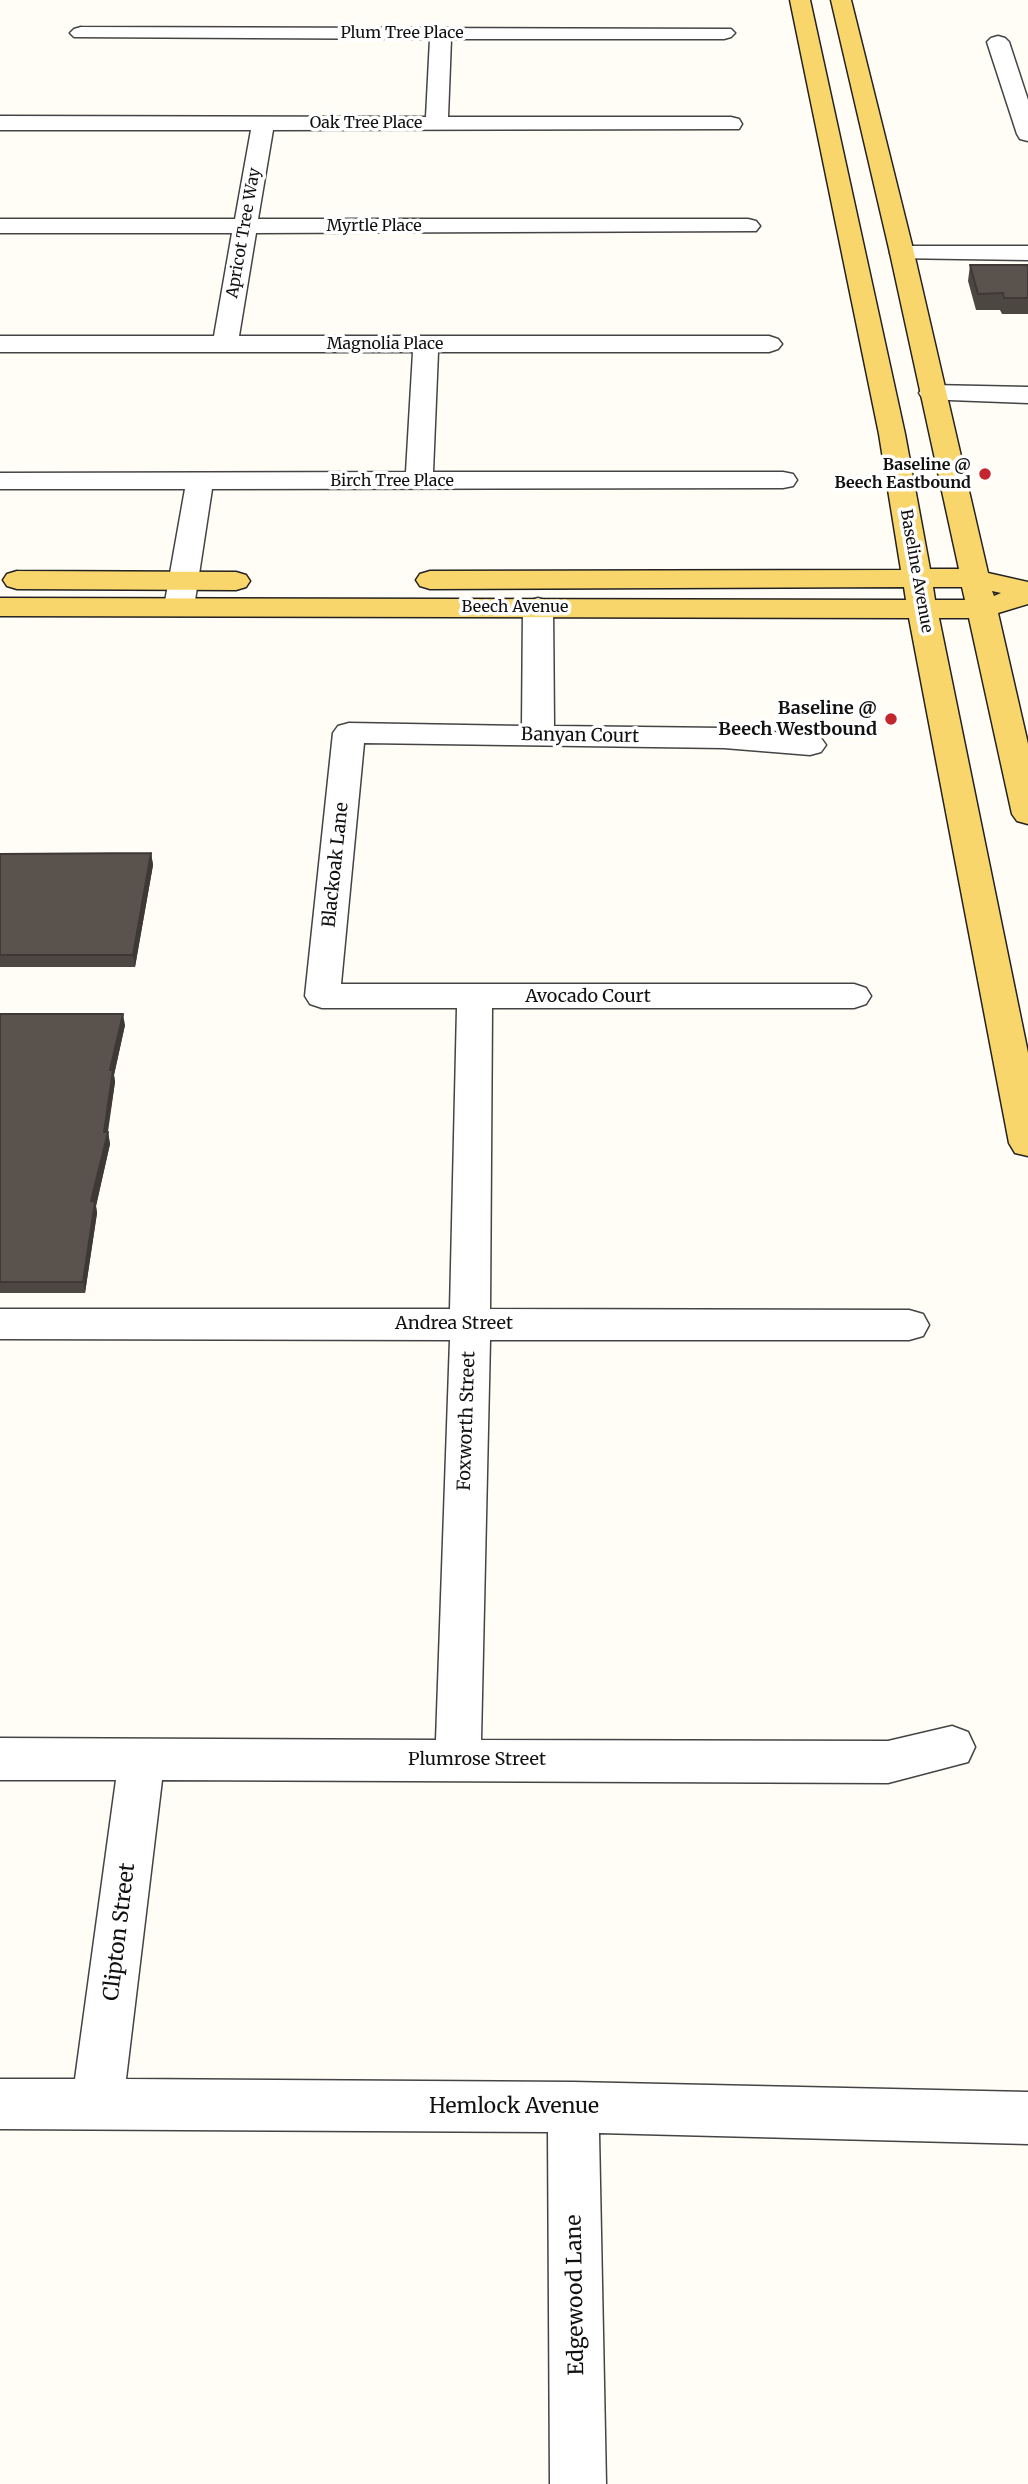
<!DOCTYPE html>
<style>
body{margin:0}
canvas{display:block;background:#fffdf5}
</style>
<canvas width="1028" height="2484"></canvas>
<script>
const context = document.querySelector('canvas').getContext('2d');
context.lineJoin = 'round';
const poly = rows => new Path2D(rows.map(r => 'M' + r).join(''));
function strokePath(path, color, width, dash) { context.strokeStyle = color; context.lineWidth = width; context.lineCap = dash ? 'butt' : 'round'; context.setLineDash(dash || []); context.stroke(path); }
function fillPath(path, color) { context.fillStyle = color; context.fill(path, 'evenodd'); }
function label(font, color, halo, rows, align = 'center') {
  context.font = font + ' Merriweather,serif'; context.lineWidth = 7; context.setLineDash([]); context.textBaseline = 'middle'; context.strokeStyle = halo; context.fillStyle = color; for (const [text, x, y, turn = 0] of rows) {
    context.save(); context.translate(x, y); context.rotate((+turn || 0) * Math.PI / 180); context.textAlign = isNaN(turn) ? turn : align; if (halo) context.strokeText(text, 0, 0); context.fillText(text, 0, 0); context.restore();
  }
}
const minor = poly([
 [81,27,731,29,735,33,731,37,724,39,451,39,448,117,731,117,739,119,742,124,739,129,273,130,258,219,748,219,756,221,760,226,756,231,256,233,239,336,769,336,778,339,782,344,778,349,769,352,438,352,433,472,783,472,793,474,797,480,793,486,783,488,212,489,194,607,189,613,179,616,169,613,164,607,185,489,0,489,0,473,406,472,413,352,0,352,0,336,214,336,232,233,0,233,0,219,235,219,251,130,0,130,0,116,426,117,430,39,74,37,70,33,74,29,81,27],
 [998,36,1005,38,1009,42,1028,100,1028,141,1020,139,1017,134,987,42,991,38,998,36],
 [902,246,1028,246,1028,260,893,258,890,253,893,248,902,246],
 [932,385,1028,387,1028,403,923,399,919,393,923,387,932,385],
 [538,598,548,601,553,607,554,726,724,728,810,735,821,738,826,745,821,752,810,755,724,748,364,743,341,984,854,984,866,988,871,996,866,1004,854,1008,492,1008,490,1309,909,1310,923,1314,929,1325,923,1336,909,1340,490,1340,481,1740,888,1741,952,1726,968,1732,975,1747,968,1762,888,1783,162,1780,126,2079,573,2082,1028,2092,1028,2144,599,2133,606,2484,550,2484,548,2132,0,2129,0,2079,75,2079,116,1780,0,1780,0,1738,436,1740,450,1340,0,1339,0,1309,450,1309,457,1008,322,1008,310,1004,305,996,333,733,338,726,349,723,522,726,523,607,528,601,538,598]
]);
const major = poly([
 [790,0,810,0,905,434,930,569,959,569,890,253,831,0,851,0,914,253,988,573,1028,582,1028,604,998,613,1028,744,1028,824,1017,821,1012,814,969,618,939,618,1028,1053,1028,1156,1015,1153,1009,1143,909,618,0,616,0,598,906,600,904,587,430,589,420,586,416,580,420,574,430,571,901,570,879,434,790,0],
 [933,587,962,587,965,600,935,600,933,587],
 [992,591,1001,593,994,596,992,591],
 [17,571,236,572,246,575,250,581,246,587,236,590,17,589,7,586,3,580,7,574,17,571]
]);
const wall = poly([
 [970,265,1028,265,1028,314,1002,314,1000,310,976,310,968,281],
 [151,853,153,865,135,967,0,967,0,854],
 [0,1014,125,1025,114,1075,115,1082,108,1132,110,1144,96,1206,97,1213,85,1293,0,1293]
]);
const shadedWall = poly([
 [151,853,153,865,135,967,133,955],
 [123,1014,125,1025,114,1075,115,1082,107,1134,108,1132,110,1144,96,1206,97,1213,85,1293,83,1282,91,1201,104,1132,110,1070]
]);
const building = poly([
 [970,265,1028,265,1028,298,1004,298,1003,293,978,294,970,265],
 [151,853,133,955,0,955,0,854,151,853],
 [0,1014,123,1014,110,1070,113,1070,104,1132,108,1132,91,1201,95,1202,83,1282,0,1282,0,1014]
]);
const markers = [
 [985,474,7,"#c4262e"],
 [891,719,7,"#c4262e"]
];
const farStreetnames = [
 ["Plum Tree Place",402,33],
 ["Oak Tree Place",366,123],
 ["Myrtle Place",374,226],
 ["Apricot Tree Way",244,233,-80],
 ["Magnolia Place",385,344],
 ["Birch Tree Place",392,481],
 ["Baseline Avenue",916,571,80],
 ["Beech Avenue",515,607]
];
const farPoinames = [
 ["Baseline @",971,465],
 ["Beech Eastbound",971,483]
];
const poiNames = [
 ["Baseline @",877,709],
 ["Beech Westbound",877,730]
];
const streetNames = [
 ["Banyan Court",580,736,1],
 ["Blackoak Lane",336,865,-84],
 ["Avocado Court",588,997],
 ["Andrea Street",454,1324],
 ["Foxworth Street",467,1421,-88],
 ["Plumrose Street",477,1760]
];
const nearStreetnames = [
 ["Clipton Street",120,1932,-83],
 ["Hemlock Avenue",514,2107],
 ["Edgewood Lane",576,2295,-91]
];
strokePath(minor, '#444', 3);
strokePath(major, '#222', 3);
fillPath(minor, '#fff');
fillPath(major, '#f9d66b');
fillPath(wall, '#4d4742');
fillPath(shadedWall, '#3f3936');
fillPath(building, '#5a524d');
strokePath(building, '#3f3936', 2);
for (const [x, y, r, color] of markers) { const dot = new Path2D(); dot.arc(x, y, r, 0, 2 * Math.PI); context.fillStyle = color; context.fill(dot); strokePath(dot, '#fff', 2.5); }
label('16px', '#111', '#fff', farStreetnames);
label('bold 16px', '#111', '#fff', farPoinames, 'right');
label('bold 18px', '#111', '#fff', poiNames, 'right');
label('18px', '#111', '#fff', streetNames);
label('21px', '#111', '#fff', nearStreetnames);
</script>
